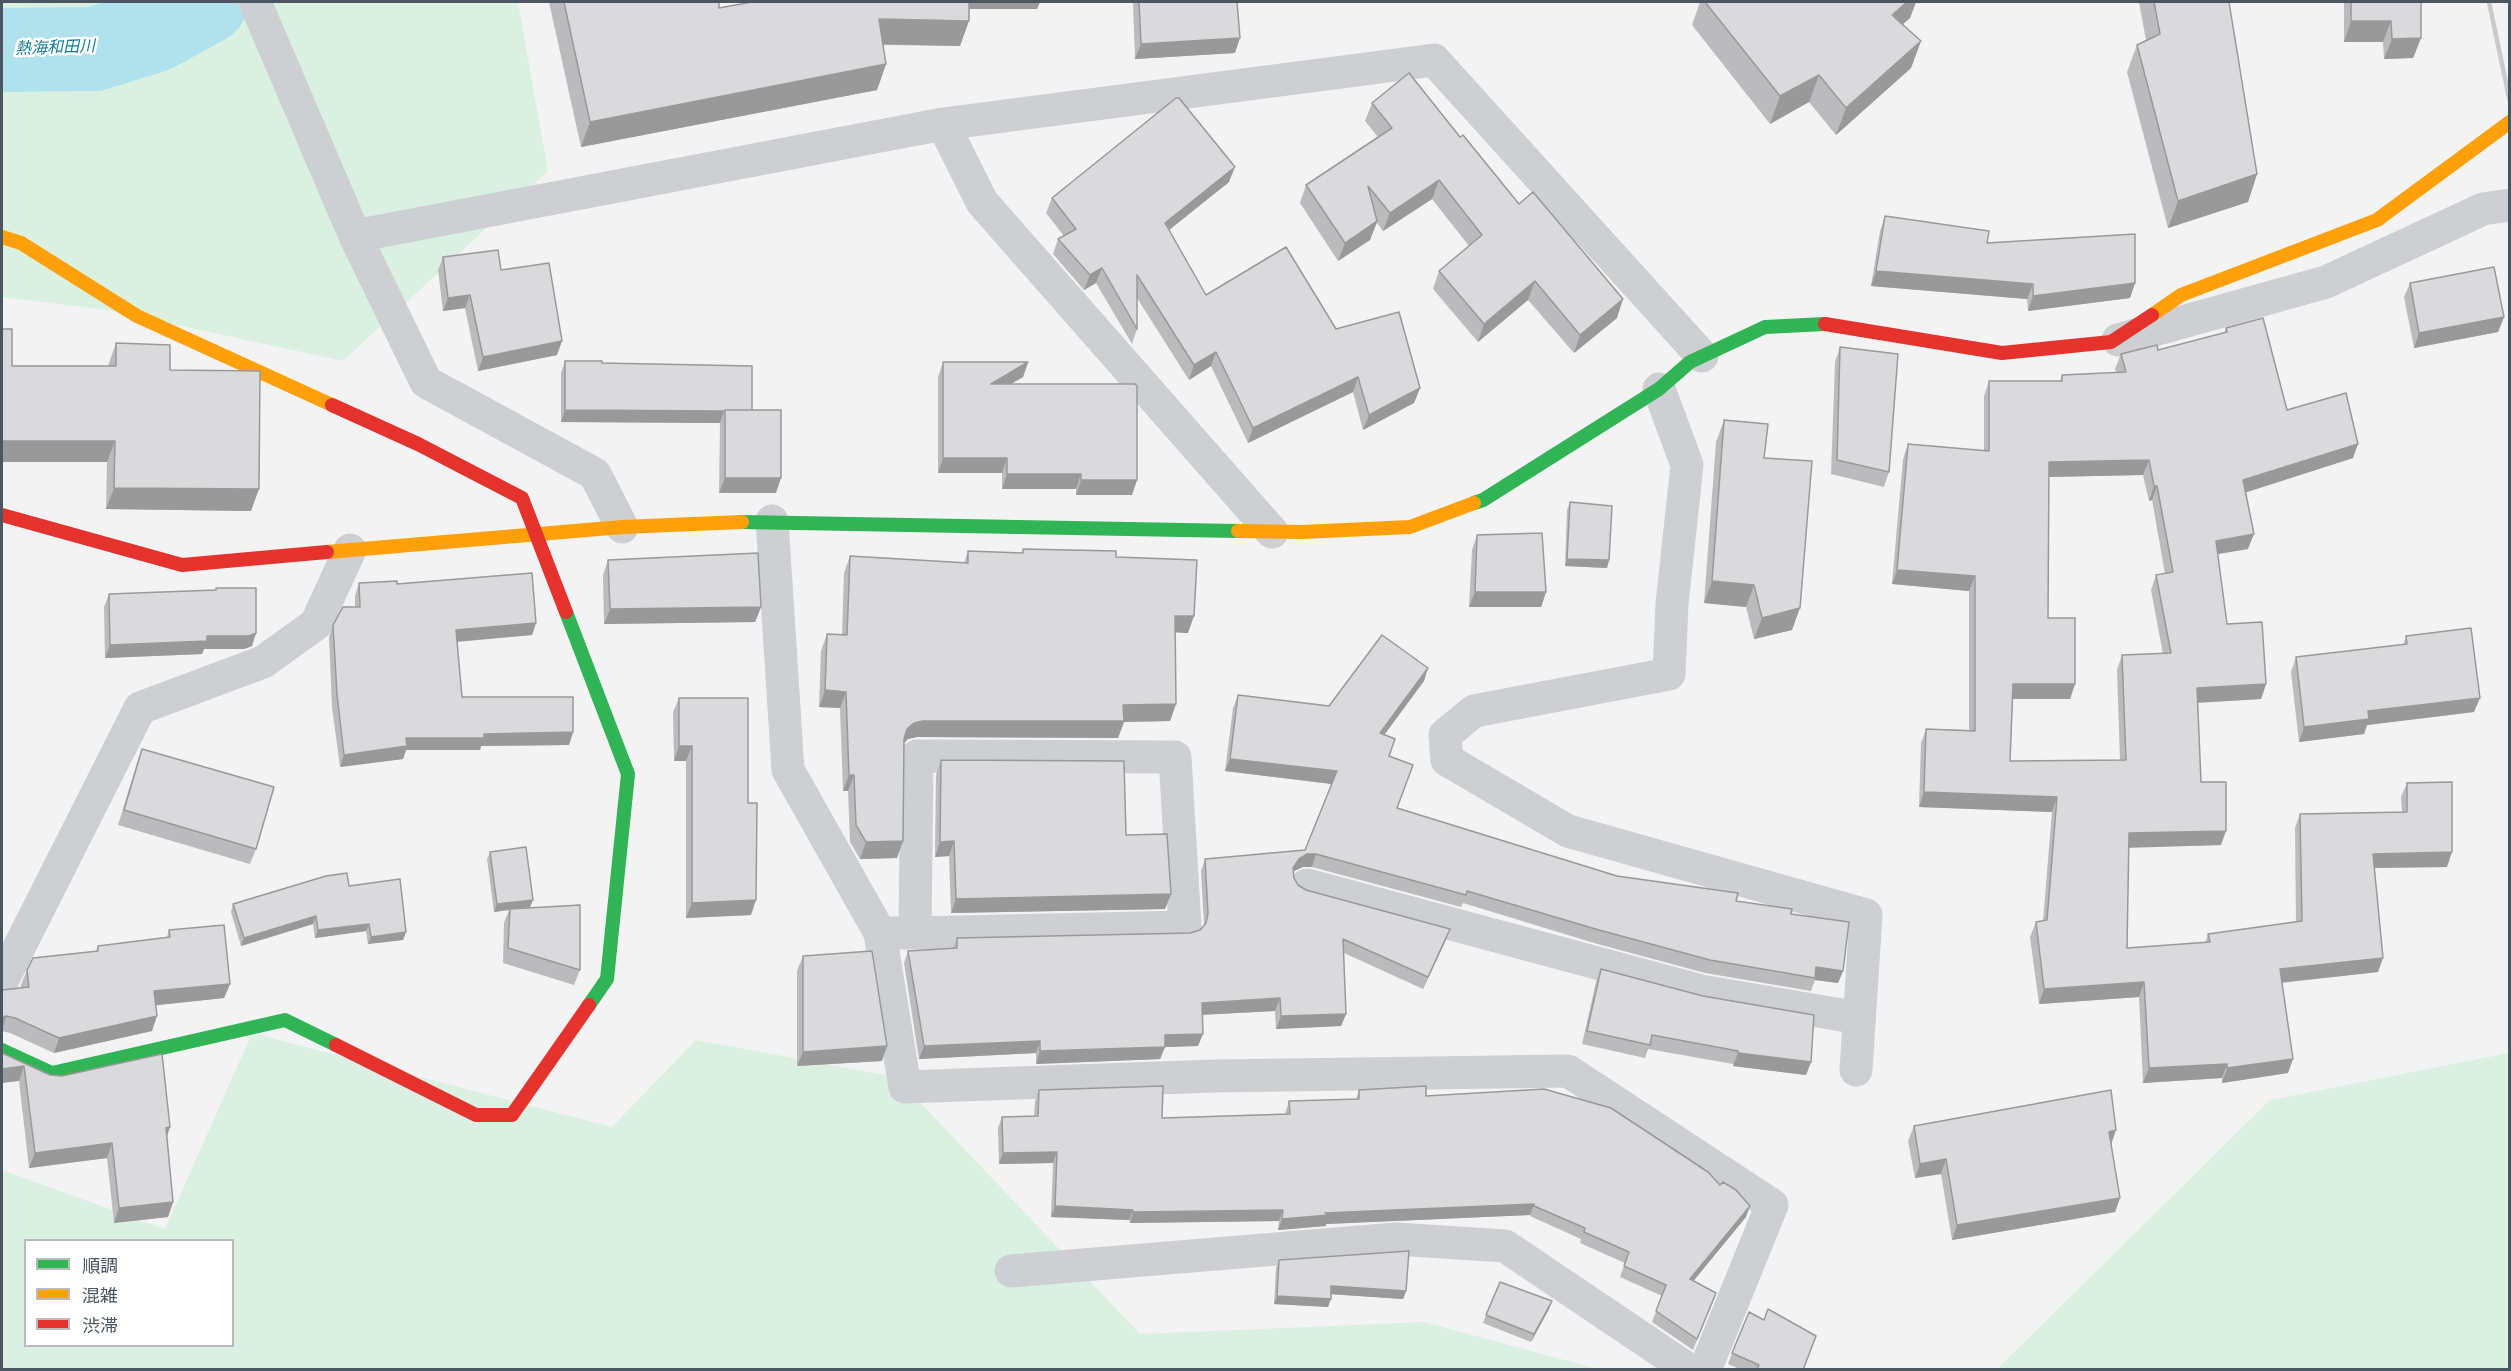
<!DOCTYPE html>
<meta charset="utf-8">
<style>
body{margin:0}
#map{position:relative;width:2511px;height:1371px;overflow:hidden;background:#f4f3f3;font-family:"PT Sans","Noto Sans JP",sans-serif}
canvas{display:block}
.frame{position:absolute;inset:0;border:3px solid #4a5660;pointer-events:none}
.legend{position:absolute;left:24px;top:1239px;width:210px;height:108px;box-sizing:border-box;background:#fff;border:2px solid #b7bbbf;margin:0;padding:8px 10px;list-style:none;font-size:18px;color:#4a5660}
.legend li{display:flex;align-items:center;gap:12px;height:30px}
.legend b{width:30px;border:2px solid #b7bbbf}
</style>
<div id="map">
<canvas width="2511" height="1371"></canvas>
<div class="frame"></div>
<ul class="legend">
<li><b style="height:8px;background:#30b455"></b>順調</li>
<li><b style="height:8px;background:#ff9f0a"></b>混雑</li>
<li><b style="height:8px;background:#e5322d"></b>渋滞</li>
</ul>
</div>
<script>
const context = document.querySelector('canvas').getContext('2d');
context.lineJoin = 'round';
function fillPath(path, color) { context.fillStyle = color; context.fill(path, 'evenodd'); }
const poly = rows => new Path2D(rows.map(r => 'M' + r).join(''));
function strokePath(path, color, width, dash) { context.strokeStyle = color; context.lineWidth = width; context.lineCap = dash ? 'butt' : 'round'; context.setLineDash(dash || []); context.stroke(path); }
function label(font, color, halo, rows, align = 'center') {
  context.font = font + ' "PT Sans","Noto Sans JP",sans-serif'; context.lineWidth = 5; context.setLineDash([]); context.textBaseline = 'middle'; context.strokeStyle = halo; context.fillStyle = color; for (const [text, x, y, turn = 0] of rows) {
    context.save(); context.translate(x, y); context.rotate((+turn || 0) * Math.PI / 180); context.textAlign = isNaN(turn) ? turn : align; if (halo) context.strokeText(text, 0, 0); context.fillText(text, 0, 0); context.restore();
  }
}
const green = poly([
 [2,2,518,2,548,171,343,361,107,310,2,297],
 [252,1033,612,1127,696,1040,896,1077,1140,1334,1424,1322,1598,1369,2,1370,2,1170,165,1229],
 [26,1240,232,1240,232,1346,26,1346],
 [2509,1053,2509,1369,1997,1369,2270,1100]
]);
const river = poly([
 [2,50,95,49,153,31,206,2]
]);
const street = poly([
 [255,2,355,236,426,382,595,474,622,527],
 [943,124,982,202,1272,532],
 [355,236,943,124,1434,60,1702,356],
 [2118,340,2326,282,2483,209,2510,205],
 [1659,389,1687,465,1672,604,1669,674,1474,711,1445,735,1447,760,1568,831,1866,915,1856,1070],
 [772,521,788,770,880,933,905,1087,1215,1076,1568,1071,1772,1205,1705,1370],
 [1307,885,1701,991,1859,1018],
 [880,933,915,933,1185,927,1175,757,917,756,915,933],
 [2,981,140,708,263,662,316,624,350,550],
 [1011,1271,1396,1239,1505,1246,1689,1370]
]);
const fast = poly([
 [1474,503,1483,500,1659,389,1690,362,1765,327,1825,324],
 [742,522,1238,531],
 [566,612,628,774,607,979,589,1005],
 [2,1050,52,1073,285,1020,336,1045]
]);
const slow = poly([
 [2,237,21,243,137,316,332,405],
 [2152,315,2181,295,2377,220,2510,122],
 [1238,531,1302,532,1410,527,1474,503],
 [327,552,622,527,742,522]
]);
const jam = poly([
 [1825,324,2002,353,2111,342,2152,315],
 [332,405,418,444,522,498,566,612],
 [2,515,182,565,327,552],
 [336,1045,476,1115,512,1115,589,1005]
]);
const rail = poly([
 [2489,2,2510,102]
]);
const wall = poly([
 [549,2,719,2,719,8,752,2,1040,2,1037,9,969,9,960,46,883,45,886,64,877,90,581,147],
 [1133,2,1237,2,1235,53,1135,59],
 [1700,2,1916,2,1910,18,1903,24,1921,41,1911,68,1836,135,1809,102,1770,124,1692,25],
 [2139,2,2229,2,2257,174,2248,202,2168,228,2127,72,2137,45,2146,40],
 [2344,2,2421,2,2421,38,2413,58,2384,59,2383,42,2344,42],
 [1372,103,1460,137,1617,318,1574,353,1528,300,1478,342,1433,289,1439,271,1469,246,1432,199,1383,231,1377,223,1370,240,1338,261,1300,203,1306,185,1378,137,1365,121],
 [1229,182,1169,230,1206,295,1336,329,1420,388,1414,403,1363,430,1353,392,1248,443,1211,366,1189,380,1137,298,1137,329,1132,344,1096,283,1084,290,1053,254,1058,239,1064,236,1046,213,1052,198],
 [1885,216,2135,283,2130,298,2028,311,2027,299,1871,286,1880,231],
 [443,257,501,270,557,355,478,371,465,308,443,311,438,270],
 [2410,283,2504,317,2498,332,2414,348,2404,297],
 [2226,328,2287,410,2353,458,2246,492,2248,549,2218,554,2227,624,2266,684,2261,699,2197,703,2201,782,2221,845,2129,847,2127,948,2205,943,2208,934,2296,922,2295,828,2300,814,2402,812,2401,797,2407,783,2447,867,2374,868,2378,972,2282,983,2288,1073,2222,1083,2222,1078,2143,1083,2139,997,2039,1004,2030,937,2036,922,2043,921,2052,812,1919,807,1921,743,1926,729,1969,730,1969,591,1892,584,1903,459,1908,444,1984,451,1984,396,1989,381,2060,381,2062,375,2117,373,2115,369,2121,354,2158,350,2224,333],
 [2143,475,2149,501,2152,500,2165,574,2156,575,2151,590,2163,654,2122,655,2117,670,2120,760,2010,761,2013,699,2070,699,2075,684,2048,618,2049,477],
 [116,343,170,370,251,511,106,509,107,462,2,462,12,366,108,366],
 [1840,347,1889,472,1884,487,1831,474,1835,362],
 [565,361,602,363,752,410,776,493,719,493,720,423,561,422,561,373],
 [943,362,1028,362,1023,377,1011,384,1132,495,1076,495,1076,489,1002,489,1002,473,938,473,938,377],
 [1724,420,1764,458,1792,630,1754,639,1746,607,1704,603,1716,442],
 [1570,502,1609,560,1607,568,1565,566,1567,510],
 [1477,535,1546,592,1541,607,1469,607,1472,550],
 [1023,549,1116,557,1188,633,1175,632,1176,704,1170,721,1124,722,1118,738,917,737,908,739,904,743,897,858,860,859,850,842,848,791,843,791,840,708,819,707,821,651,827,634,842,635,844,573,850,556,964,563,968,551,1022,553],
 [608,560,761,607,755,622,604,624,603,575],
 [359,583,397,584,536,623,532,635,457,642,462,697,573,732,569,745,481,746,480,750,406,750,403,759,340,767,332,707,329,637,333,625,355,607,355,596],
 [216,588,256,633,252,646,244,649,204,649,202,654,105,658,104,607,109,594,216,590],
 [2406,636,2474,712,2367,725,2364,734,2299,742,2291,672,2296,657,2403,645],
 [1424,681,1384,735,1389,756,1397,808,1617,876,1736,901,1791,914,1843,971,1838,983,1815,980,1811,991,1705,973,1594,943,1463,903,1461,907,1312,867,1303,867,1294,871,1294,878,1298,885,1306,890,1445,942,1423,989,1344,953,1346,1014,1341,1026,1276,1029,1275,1011,1202,1015,1198,1046,1165,1047,1160,1059,1036,1064,1036,1053,919,1059,904,963,908,951,953,948,957,938,1190,933,1200,930,1204,926,1201,871,1205,859,1305,850,1332,784,1225,771,1233,708,1238,695,1329,706],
 [679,698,751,915,686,918,686,761,674,761,673,712],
 [142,749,256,849,250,864,118,825,137,763],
 [941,760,1126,835,1171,894,1165,909,951,913,949,856,935,857,936,775],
 [490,852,533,900,530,907,580,970,574,985,503,963,504,923,509,910,494,912,487,859],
 [349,886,406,932,403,940,368,944,366,931,315,938,313,924,241,946,231,912,233,904],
 [169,930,230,984,224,998,156,1005,152,1031,54,1053,10,1033,2,1031,2,990,21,988,21,985,27,970,96,951,98,946,167,937],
 [803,956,882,1061,797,1066,797,971],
 [1601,969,1811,1062,1806,1075,1733,1066,1733,1064,1648,1049,1645,1058,1582,1044,1596,982],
 [2,1053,50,1075,170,1127,167,1136,173,1202,168,1217,114,1223,107,1158,29,1168,19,1081],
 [1039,1090,1162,1118,1285,1114,1289,1101,1356,1099,1359,1090,1426,1096,1746,1217,1693,1281,1716,1293,1693,1350,1652,1322,1662,1296,1620,1277,1625,1263,1580,1243,1581,1239,1530,1216,1530,1215,1326,1224,1326,1226,1278,1230,1279,1221,1130,1223,1129,1220,1051,1217,1053,1163,999,1164,998,1128,1002,1117,1034,1116,1035,1101],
 [1914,1126,2111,1144,2120,1198,2115,1212,1952,1240,1941,1174,1915,1178,1908,1141],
 [1279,1260,1406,1291,1403,1299,1331,1294,1328,1307,1274,1304,1276,1268],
 [1552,1301,1549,1309,1531,1342,1483,1323,1486,1315],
 [1732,1353,1803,1370,1742,1370,1728,1364]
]);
const shadedWall = poly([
 [963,2,1040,2,1037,9,961,9],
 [1907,2,1916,2,1910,18,1882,42,1892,15],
 [879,19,969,21,960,46,870,44],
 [2351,21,2391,21,2383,42,2344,42],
 [1240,38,1235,53,1135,59,1141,44],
 [2421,38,2413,58,2384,59,2392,39],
 [1921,41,1911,68,1836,135,1846,108],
 [886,64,877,90,581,147,590,122],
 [1819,75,1809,102,1770,124,1780,96],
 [1235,167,1229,182,1159,238,1165,223],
 [2257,174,2248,202,2168,228,2178,201],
 [1439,180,1432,199,1383,231,1390,213],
 [1377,221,1370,240,1338,261,1345,243],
 [1102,268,1096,283,1084,290,1090,275],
 [1876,271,2033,284,2027,299,1871,286],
 [1535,281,1528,300,1478,342,1484,324],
 [2135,283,2130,298,2028,311,2033,296],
 [470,295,465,308,443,311,448,298],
 [1623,299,1617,318,1574,353,1580,335],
 [2504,317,2498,332,2414,348,2419,333],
 [562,341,557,355,478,371,483,357],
 [1216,352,1211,366,1189,380,1194,365],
 [1028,362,1023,377,985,399,991,384],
 [1358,377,1353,392,1248,443,1253,428],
 [1420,388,1414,403,1363,430,1369,415],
 [565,410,724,411,720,423,561,422],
 [2,441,115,441,107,462,2,462],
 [2358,444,2353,458,2238,495,2243,480],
 [943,458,1007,458,1002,473,938,473],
 [2149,460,2143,475,2044,477,2049,462],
 [1007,474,1081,474,1076,489,1002,489],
 [725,478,781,478,776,493,719,493],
 [1081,480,1137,480,1132,495,1076,495],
 [2154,486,2157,486,2152,500,2149,501],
 [114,488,259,489,251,511,106,509],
 [2254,534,2248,549,2211,555,2216,541],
 [1567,559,1609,560,1607,568,1565,566],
 [1897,570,1975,576,1969,591,1892,584],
 [1712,581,1754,585,1746,607,1704,603],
 [1475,592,1546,592,1541,607,1469,607],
 [761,607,755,622,604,624,610,609],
 [1800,608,1792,630,1754,639,1762,618],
 [1175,616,1194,616,1188,633,1168,632],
 [536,623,532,635,452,642,456,630],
 [256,633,252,646,244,649,204,649,202,654,105,658,110,645,207,636],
 [1428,668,1424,681,1376,746,1380,733],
 [2013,684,2075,684,2070,699,2008,699],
 [2266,684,2261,699,2191,703,2197,688],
 [825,690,846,692,840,708,819,707],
 [2480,698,2474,712,2367,725,2364,734,2299,742,2304,727,2368,711],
 [1176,704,1170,721,1124,722,1118,738,917,737,908,739,901,746,907,729,914,723,923,721,1123,705],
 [573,732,569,745,481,746,480,750,406,750,403,759,340,767,344,755,406,738,484,734],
 [679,746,692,746,686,761,674,761],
 [1230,759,1337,771,1332,784,1225,771],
 [849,775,854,775,848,791,843,791],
 [1924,792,2057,797,2052,812,1919,807],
 [2226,831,2221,845,2124,848,2129,833],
 [903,841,897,858,860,859,866,842],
 [954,841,949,856,935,857,940,842],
 [2452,852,2447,867,2367,868,2373,854],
 [1307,854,1316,854,1312,867,1303,867,1294,871,1289,881,1293,868,1299,859],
 [1171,894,1165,909,951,913,956,899],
 [533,900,530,907,494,912,497,904],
 [756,900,751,915,686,918,692,903],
 [316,916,313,924,241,946,244,938],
 [369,924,366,931,315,938,318,930],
 [1450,929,1445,942,1423,989,1428,977],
 [406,932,403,940,368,944,371,937],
 [2383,958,2378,972,2275,983,2280,969],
 [1816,967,1843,971,1838,983,1815,980],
 [2144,982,2139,997,2039,1004,2044,989],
 [230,984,224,998,149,1006,154,991],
 [1280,998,1275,1011,1197,1015,1202,1003],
 [1346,1014,1341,1026,1276,1029,1281,1016],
 [6,1016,2,1030,2,1018],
 [157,1016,152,1031,54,1053,59,1038],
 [1203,1034,1198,1046,1165,1047,1160,1059,1036,1064,1040,1051,1165,1035],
 [1040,1041,1036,1053,919,1059,924,1046],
 [887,1046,882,1061,797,1066,803,1052],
 [1738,1053,1811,1062,1806,1075,1733,1066],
 [2293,1059,2288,1073,2222,1083,2227,1068],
 [2227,1064,2222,1078,2143,1083,2149,1068],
 [24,1066,19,1081,2,1083,2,1069],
 [170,1127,165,1142,166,1128],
 [2116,1130,2111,1145,2109,1132],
 [112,1143,107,1158,29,1168,35,1153],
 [1057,1152,1053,1163,999,1164,1003,1153],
 [1946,1159,1941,1174,1915,1178,1920,1164],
 [2120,1198,2115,1212,1952,1240,1957,1225],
 [173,1202,168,1217,114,1223,119,1208],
 [1534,1204,1530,1215,1326,1224,1326,1226,1278,1230,1282,1219,1325,1213],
 [1055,1206,1133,1210,1129,1220,1051,1217],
 [1750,1206,1746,1217,1686,1290,1690,1279],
 [1283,1210,1279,1221,1130,1223,1133,1212],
 [1331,1286,1406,1291,1403,1299,1328,1294],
 [1277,1296,1331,1299,1328,1307,1274,1304],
 [1552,1301,1549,1309,1531,1342,1534,1334]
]);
const building = poly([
 [564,2,719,2,719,8,752,2,969,2,969,21,879,19,886,64,590,122,564,2],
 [1139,2,1237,2,1240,38,1141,44,1139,2],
 [1705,2,1907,2,1892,15,1921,41,1846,108,1819,75,1780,96,1705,2],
 [2154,2,2229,2,2257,174,2178,201,2137,45,2160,34,2154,2],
 [2351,2,2421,2,2421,38,2392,39,2391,21,2351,21,2351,2],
 [1409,73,1460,137,1463,135,1519,204,1533,192,1623,299,1580,335,1535,281,1484,324,1439,271,1482,235,1439,180,1390,213,1368,186,1377,221,1345,243,1306,185,1392,128,1372,103,1409,73],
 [1176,98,1179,98,1235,167,1165,223,1206,295,1286,247,1336,329,1399,312,1420,388,1369,415,1358,377,1253,428,1216,352,1194,365,1137,275,1137,329,1102,268,1090,275,1058,239,1076,229,1052,198,1176,98],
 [1885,216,1989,231,1987,243,2135,234,2135,283,2033,296,2033,284,1876,271,1885,216],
 [498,250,501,270,549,263,562,341,483,357,470,295,448,298,443,257,498,250],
 [2494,267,2504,317,2419,333,2410,283,2494,267],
 [2263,318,2287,410,2346,393,2358,444,2243,480,2254,534,2216,541,2227,624,2262,622,2266,684,2197,688,2201,782,2226,782,2226,831,2129,833,2127,948,2210,942,2208,934,2302,921,2300,814,2407,812,2407,783,2452,782,2452,852,2373,854,2383,958,2280,969,2293,1059,2227,1068,2227,1064,2149,1068,2144,982,2044,989,2036,922,2047,920,2057,797,1924,792,1926,729,1975,731,1975,576,1897,570,1908,444,1989,451,1989,381,2062,381,2062,375,2126,372,2121,354,2157,345,2158,350,2227,332,2226,328,2263,318],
 [2149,460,2154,486,2157,486,2173,572,2156,575,2171,653,2122,655,2126,760,2010,761,2013,684,2075,684,2075,618,2048,618,2049,462,2149,460],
 [2,329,12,329,12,366,116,366,116,343,170,345,170,370,260,371,259,489,114,488,115,441,2,441,2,329],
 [1840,347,1898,354,1889,472,1837,460,1840,347],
 [565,361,602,361,602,363,752,366,752,410,725,410,725,411,565,410,565,361],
 [943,362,1028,362,991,384,1135,384,1137,386,1137,480,1081,480,1081,474,1007,474,1007,458,943,458,943,362],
 [725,410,781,410,781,478,725,478,725,410],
 [1724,420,1768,424,1764,458,1812,461,1800,608,1762,618,1754,585,1712,581,1724,420],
 [1570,502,1612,506,1609,560,1567,559,1570,502],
 [1542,533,1546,592,1475,592,1477,535,1542,533],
 [1023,549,1116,551,1116,557,1197,560,1194,616,1175,616,1176,704,1123,705,1124,721,923,721,914,723,907,729,904,739,903,841,866,842,856,825,854,775,849,775,846,692,825,690,827,634,847,635,850,556,968,563,968,551,1023,553,1023,549],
 [758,553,761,607,610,609,608,560,758,553],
 [532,573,536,623,456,630,462,697,573,697,573,732,484,734,484,738,406,738,407,746,344,755,337,694,333,625,343,607,360,607,359,583,397,581,397,584,532,573],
 [216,588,256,588,256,633,249,636,207,636,207,641,110,645,109,594,216,590,216,588],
 [2471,628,2480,698,2368,711,2369,719,2304,727,2296,657,2407,644,2406,636,2471,628],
 [1382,635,1428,668,1380,733,1395,739,1389,756,1413,765,1397,808,1617,876,1738,893,1736,901,1792,909,1791,914,1849,922,1843,971,1816,967,1815,978,1710,960,1599,930,1467,891,1466,895,1316,854,1307,854,1299,859,1293,868,1294,878,1298,885,1306,890,1450,929,1428,977,1343,939,1346,1014,1281,1016,1280,998,1202,1003,1203,1034,1165,1035,1165,1047,1040,1051,1040,1041,924,1046,908,951,957,948,957,938,1190,933,1200,930,1206,923,1208,913,1205,859,1305,850,1337,771,1230,759,1238,695,1329,706,1382,635],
 [679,698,748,698,748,803,757,803,756,900,692,903,692,746,679,746,679,698],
 [142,749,274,787,256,849,124,810,142,749],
 [941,760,1124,761,1126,835,1167,834,1171,894,956,899,954,841,940,842,941,760],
 [526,847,533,900,497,904,490,852,526,847],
 [347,873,349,886,400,879,406,932,371,937,369,924,318,930,316,916,244,938,233,904,326,876,347,873],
 [580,905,580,970,508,948,510,909,580,905],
 [224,925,230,984,154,991,157,1016,59,1038,15,1018,6,1016,2,1018,2,990,29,987,27,970,33,958,98,951,98,946,170,937,169,930,224,925],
 [872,951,887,1046,803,1052,803,956,872,951],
 [1601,969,1703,996,1814,1015,1811,1062,1738,1053,1738,1051,1652,1035,1650,1045,1587,1031,1601,969],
 [2,1053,50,1075,62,1076,162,1054,170,1127,166,1128,173,1202,119,1208,112,1143,35,1153,24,1066,2,1069,2,1053],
 [1163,1086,1162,1118,1290,1114,1289,1101,1359,1099,1359,1090,1426,1086,1426,1096,1544,1089,1611,1108,1708,1172,1720,1185,1723,1182,1736,1190,1750,1206,1690,1279,1716,1293,1697,1339,1656,1311,1666,1285,1624,1266,1629,1252,1584,1232,1585,1228,1534,1206,1534,1204,1325,1213,1329,1215,1282,1219,1283,1210,1133,1212,1133,1210,1055,1206,1057,1152,1003,1153,1002,1117,1038,1116,1039,1090,1163,1086],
 [2111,1090,2116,1130,2109,1132,2120,1198,1957,1225,1946,1159,1920,1164,1914,1126,2111,1090],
 [1409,1251,1406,1291,1331,1286,1331,1299,1277,1296,1279,1260,1409,1251],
 [1500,1282,1552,1301,1534,1334,1486,1315,1500,1282],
 [1768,1309,1816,1336,1803,1370,1757,1370,1759,1365,1732,1353,1749,1312,1764,1320,1768,1309]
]);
const waterNames = [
 ["熱海和田川",55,48,-2]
];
fillPath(green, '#daf1e1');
strokePath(river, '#b0e2ed', 84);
strokePath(street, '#cdcfd2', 33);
strokePath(fast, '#30b455', 14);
strokePath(slow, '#ff9f0a', 14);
strokePath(jam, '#e5322d', 14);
strokePath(rail, '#c8cacc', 4.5);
fillPath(wall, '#bbbbbd');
fillPath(shadedWall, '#99999a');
fillPath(building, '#dadadc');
strokePath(building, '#99999a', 1.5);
label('italic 16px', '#117d95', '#fff', waterNames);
</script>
